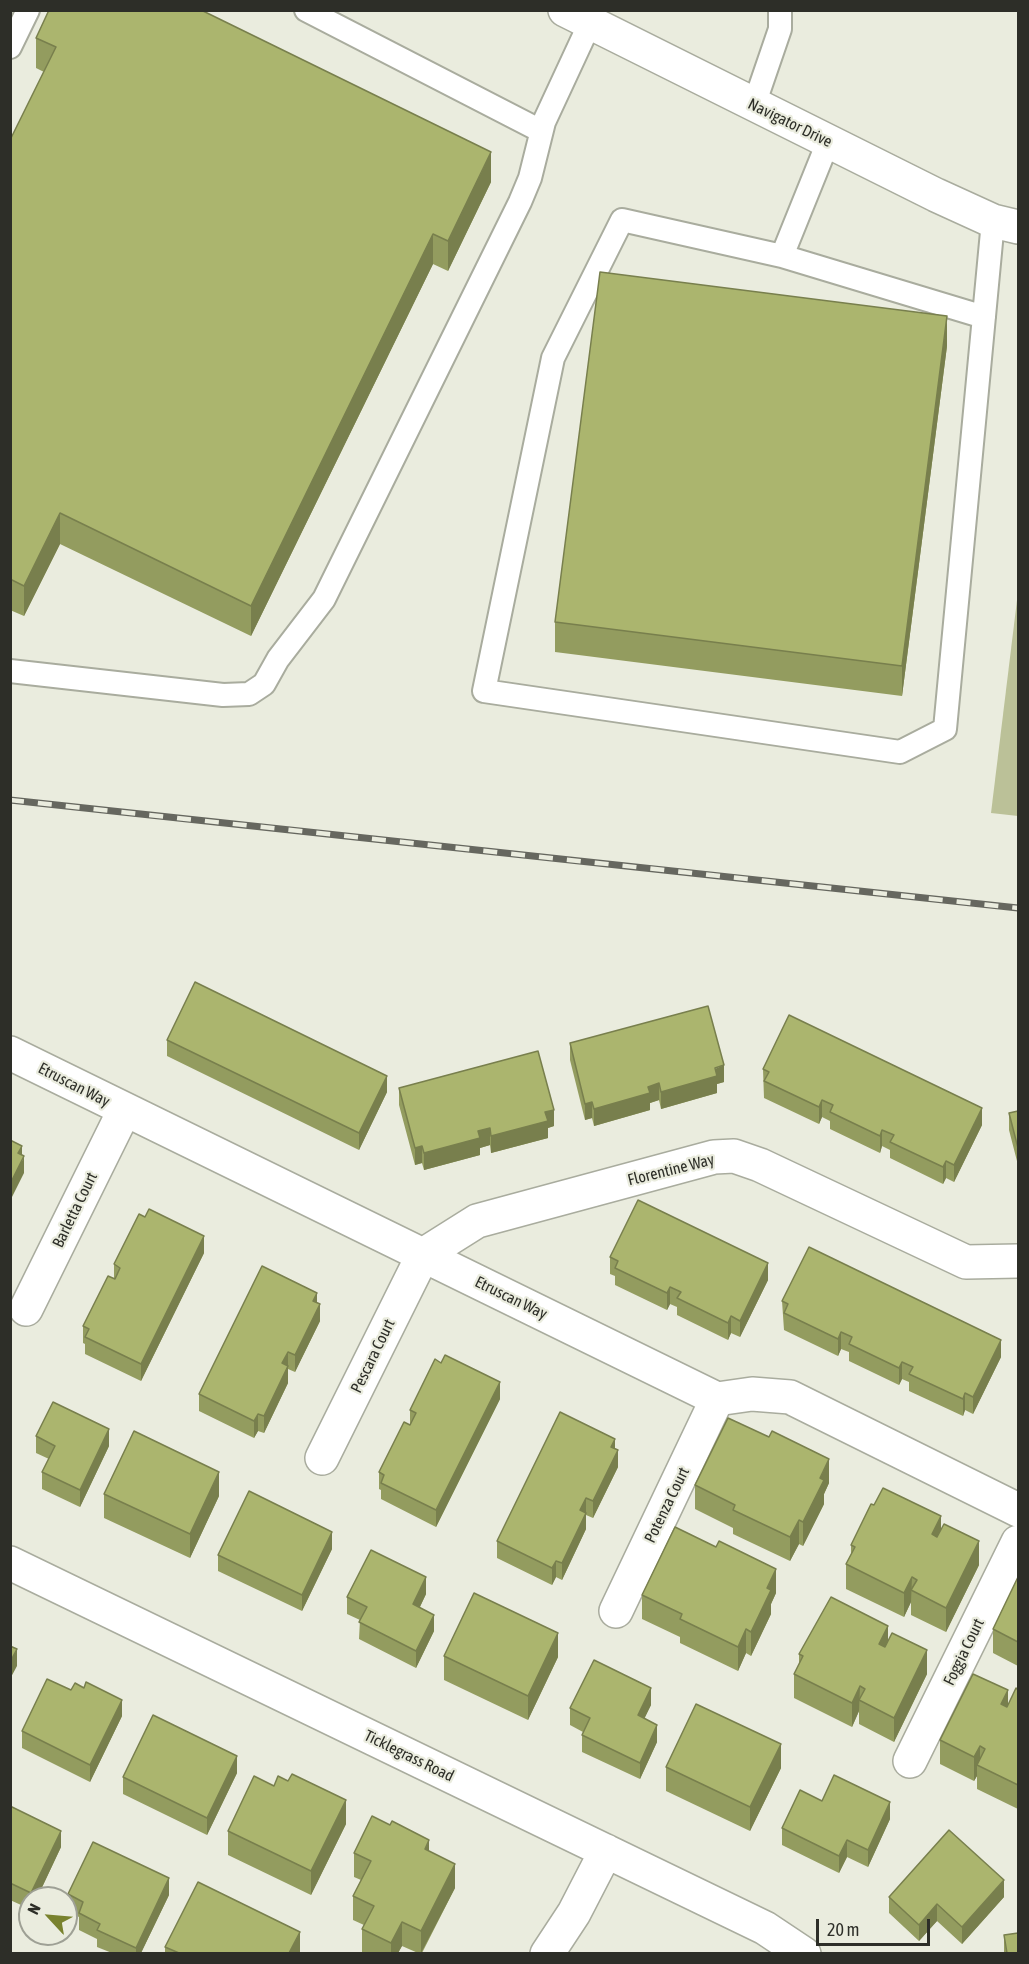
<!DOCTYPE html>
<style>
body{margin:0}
#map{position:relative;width:1029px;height:1964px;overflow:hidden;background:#eaecde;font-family:"Asap Condensed",sans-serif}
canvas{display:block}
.frame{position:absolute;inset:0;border:12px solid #2d2e28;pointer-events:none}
.north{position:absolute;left:18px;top:1886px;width:60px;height:60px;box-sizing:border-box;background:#eaecde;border:2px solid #9ea095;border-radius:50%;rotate:296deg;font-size:16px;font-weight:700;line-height:24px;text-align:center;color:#2d2e28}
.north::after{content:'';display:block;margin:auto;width:21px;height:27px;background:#79822e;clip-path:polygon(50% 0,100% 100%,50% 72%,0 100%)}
.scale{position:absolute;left:816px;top:1919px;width:114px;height:27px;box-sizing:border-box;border:3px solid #2d2e28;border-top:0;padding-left:8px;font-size:18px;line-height:21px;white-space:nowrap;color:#2d2e28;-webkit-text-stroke:4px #eaecde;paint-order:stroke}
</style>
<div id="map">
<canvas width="1029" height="1964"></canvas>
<div class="frame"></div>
<div class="north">N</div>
<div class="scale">20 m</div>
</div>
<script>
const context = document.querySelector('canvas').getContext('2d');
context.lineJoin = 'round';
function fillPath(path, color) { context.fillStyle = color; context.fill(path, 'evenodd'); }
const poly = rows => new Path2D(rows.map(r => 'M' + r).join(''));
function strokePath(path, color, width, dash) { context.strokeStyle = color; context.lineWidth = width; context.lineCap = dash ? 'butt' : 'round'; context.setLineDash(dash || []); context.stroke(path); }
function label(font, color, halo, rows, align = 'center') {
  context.font = font + ' "Asap Condensed",sans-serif'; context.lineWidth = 4.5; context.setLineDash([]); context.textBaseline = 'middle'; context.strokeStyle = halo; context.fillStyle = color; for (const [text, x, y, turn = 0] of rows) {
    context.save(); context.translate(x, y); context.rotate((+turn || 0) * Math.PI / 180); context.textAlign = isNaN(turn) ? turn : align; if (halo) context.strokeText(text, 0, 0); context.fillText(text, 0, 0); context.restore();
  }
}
const green = poly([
 [1018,592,1018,816,991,813]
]);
const service = poly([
 [306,10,541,131],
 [10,47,28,10],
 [754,105,780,29,780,10],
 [828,142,782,256,622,220,553,358,484,691,900,752,945,729,993,221],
 [782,256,984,317],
 [10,671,223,695,249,694,264,684,278,659,324,599,520,202,530,178,544,122,590,23]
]);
const minor = poly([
 [565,10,936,195,993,221,1018,227],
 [10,1053,717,1399,752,1394,790,1397,1018,1510],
 [26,1309,124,1111],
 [322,1458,423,1255,477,1221,714,1157,734,1156,760,1165,966,1262,1018,1261],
 [10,1563,765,1928,804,1954],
 [616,1611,717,1399],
 [910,1761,1018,1542],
 [547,1954,574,1913,606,1851]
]);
const rail = poly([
 [10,800,1018,908]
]);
const wall = poly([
 [36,38,491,182,448,271,433,264,251,636,60,544,24,616,10,610,10,140,44,72,36,68],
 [947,346,902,696,555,652,555,622],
 [167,1040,387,1092,359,1150,167,1056],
 [570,1043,724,1082,717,1084,717,1093,661,1109,659,1100,650,1103,650,1110,594,1126,592,1118,585,1120,570,1060],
 [763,1069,982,1125,954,1182,946,1178,943,1184,890,1158,890,1150,882,1146,880,1153,830,1129,830,1121,822,1117,819,1124,764,1098],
 [399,1088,554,1126,548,1128,548,1138,491,1153,490,1145,480,1148,480,1155,424,1170,422,1163,415,1165,399,1105],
 [1018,1111,1018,1165,1009,1130,1009,1113],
 [204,1253,141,1381,85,1354,85,1344,83,1343,83,1326,114,1279,114,1264],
 [610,1257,768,1280,740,1337,731,1333,728,1340,677,1315,677,1307,670,1304,667,1310,615,1285,615,1276,610,1274],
 [782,1301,1001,1357,973,1414,965,1410,963,1416,909,1391,909,1382,902,1379,899,1385,849,1361,849,1352,841,1349,838,1356,784,1330],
 [317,1303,320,1321,295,1372,288,1369,288,1383,264,1433,258,1431,254,1438,199,1411,199,1394],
 [500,1399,436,1527,381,1499,381,1490,379,1489,379,1472,410,1425,410,1410],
 [36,1436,109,1446,80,1507,42,1489,42,1472,49,1459,36,1453],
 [615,1449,618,1467,593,1518,586,1515,586,1529,562,1580,556,1577,552,1585,497,1558,497,1541],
 [829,1483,824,1494,824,1504,803,1546,799,1544,790,1561,733,1534,733,1528,695,1509,695,1485],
 [104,1494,219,1496,190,1558,104,1518],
 [941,1531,979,1565,946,1632,911,1615,911,1602,904,1617,846,1589,846,1564,851,1554,851,1545],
 [332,1549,302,1611,218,1571,218,1555],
 [1018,1577,1018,1666,993,1653,993,1629],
 [776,1593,771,1604,771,1614,751,1656,746,1653,738,1671,680,1643,680,1637,642,1619,642,1595],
 [426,1594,420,1607,434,1631,416,1668,359,1639,360,1620,347,1614,347,1597],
 [888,1642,927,1674,894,1742,859,1724,859,1711,852,1727,794,1698,794,1674,799,1665,799,1654],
 [444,1656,558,1657,528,1720,444,1680],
 [71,1690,122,1716,90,1782,22,1748,22,1731],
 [1018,1690,1018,1809,977,1789,977,1776,974,1781,940,1764,940,1740,1008,1705],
 [651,1705,644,1718,657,1742,640,1779,582,1752,582,1735,583,1732,570,1725,570,1708],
 [666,1767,781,1768,750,1831,666,1791],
 [237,1773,207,1835,123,1794,123,1777],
 [822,1801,890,1819,868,1867,847,1857,839,1873,782,1845,782,1828],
 [10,1806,61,1847,37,1898,30,1898,30,1909,10,1900],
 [346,1824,311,1895,228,1855,228,1831],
 [429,1851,455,1888,422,1953,418,1953,402,1946,398,1953,362,1953,362,1929,364,1925,353,1920,353,1896,361,1880,354,1877,354,1853],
 [68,1894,169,1895,141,1953,112,1953,97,1947,97,1939,79,1930,79,1917,68,1911],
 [889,1897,1004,1897,962,1944,937,1921,919,1941,889,1913],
 [1004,1935,1018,1953,1004,1953],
 [165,1947,300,1953,165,1953]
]);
const shadedWall = poly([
 [491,152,491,182,448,271,448,241],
 [433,234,433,264,251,636,251,606],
 [947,316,947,346,902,696,902,666],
 [60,513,60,544,24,616,24,586],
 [724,1065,724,1082,717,1084,717,1093,661,1109,661,1092],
 [387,1076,387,1092,359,1150,359,1133],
 [659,1083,659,1100,650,1103,650,1110,594,1126,594,1109,648,1087],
 [822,1100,822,1117,819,1124,819,1107],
 [592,1102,592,1118,585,1120,585,1104],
 [982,1108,982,1125,954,1182,954,1165],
 [554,1110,554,1126,548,1128,548,1138,491,1153,491,1136,545,1112],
 [490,1128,490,1145,480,1148,480,1155,424,1170,424,1153,478,1131],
 [882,1130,882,1146,880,1153,880,1136],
 [22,1146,22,1161,24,1156,24,1173,10,1201,10,1184,18,1153],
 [422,1146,422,1163,415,1165,415,1148],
 [946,1161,946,1178,943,1184,943,1167],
 [204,1236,204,1253,141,1381,141,1364],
 [768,1263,768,1280,740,1337,740,1321],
 [670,1287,670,1304,667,1310,667,1293],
 [317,1293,317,1309,320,1304,320,1321,295,1372,295,1355,313,1301],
 [731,1316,731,1333,728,1340,728,1323],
 [841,1332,841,1349,838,1356,838,1339],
 [1001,1340,1001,1357,973,1414,973,1397],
 [288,1352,288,1383,264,1433,264,1416,282,1363],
 [902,1362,902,1379,899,1385,899,1368],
 [500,1382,500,1399,436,1527,436,1510],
 [965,1393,965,1410,963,1416,963,1399],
 [258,1414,258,1431,254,1438,254,1421],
 [109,1429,109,1446,80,1507,80,1490],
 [615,1439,615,1455,618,1450,618,1467,593,1518,593,1501,611,1447],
 [829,1459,829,1483,824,1494,824,1504,803,1546,803,1522,820,1478],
 [219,1472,219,1496,190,1558,190,1534],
 [586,1498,586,1529,562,1580,562,1563,580,1510],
 [941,1516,941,1540,932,1534],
 [799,1520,799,1544,790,1561,790,1537],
 [332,1532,332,1549,302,1611,302,1595],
 [979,1541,979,1565,946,1632,946,1608],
 [556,1561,556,1577,552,1585,552,1568],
 [776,1569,776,1593,771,1604,771,1614,751,1656,751,1632,767,1588],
 [426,1577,426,1594,413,1621,413,1604],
 [912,1577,911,1602,904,1617,904,1593],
 [434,1615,434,1631,416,1668,416,1651],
 [888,1626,888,1650,879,1644],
 [746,1629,746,1653,738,1671,738,1647],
 [558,1633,558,1657,528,1720,528,1696],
 [17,1649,17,1666,10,1679,10,1662],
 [927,1650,927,1674,894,1742,894,1718],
 [860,1686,859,1711,852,1727,852,1703],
 [651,1688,651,1705,638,1732,638,1715],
 [1008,1690,1008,1715,1001,1704],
 [122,1700,122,1716,90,1782,90,1765],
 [657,1725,657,1742,640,1779,640,1763],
 [781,1744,781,1768,750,1831,750,1807],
 [980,1746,980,1766,977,1765,977,1776,974,1781,974,1757],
 [237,1756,237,1773,207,1835,207,1818],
 [346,1800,346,1824,311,1895,311,1871],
 [890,1802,890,1819,868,1867,868,1850],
 [61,1831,61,1847,37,1898,31,1898,31,1893],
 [429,1840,429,1864,425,1849],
 [847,1840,847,1857,839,1873,839,1856],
 [455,1864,455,1888,421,1953,421,1931],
 [169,1878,169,1895,141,1953,136,1953,136,1948],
 [1004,1880,1004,1897,962,1944,962,1927],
 [937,1904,937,1921,919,1941,919,1925],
 [402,1922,402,1946,398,1953,391,1953,391,1943],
 [300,1932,300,1953,289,1953]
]);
const building = poly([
 [49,10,201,10,491,152,448,241,433,234,251,606,60,513,24,586,10,579,10,140,56,47,36,38,49,10],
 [600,272,947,316,902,666,555,622,600,272],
 [195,982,387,1076,359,1133,167,1040,195,982],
 [708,1006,724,1065,715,1068,717,1076,661,1092,659,1083,648,1087,650,1093,594,1109,592,1102,585,1104,570,1043,708,1006],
 [789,1015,982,1108,954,1165,946,1161,943,1167,890,1142,894,1135,882,1130,880,1136,830,1112,833,1105,822,1100,819,1107,764,1081,769,1072,763,1069,789,1015],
 [538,1051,554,1110,545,1112,548,1121,491,1136,490,1128,478,1131,480,1138,424,1153,422,1146,415,1148,399,1088,538,1051],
 [1018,1111,1018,1148,1009,1113,1018,1111],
 [10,1140,22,1146,18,1153,24,1156,10,1184,10,1140],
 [638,1200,768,1263,740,1321,731,1316,728,1323,677,1298,681,1292,670,1287,667,1293,615,1268,618,1261,610,1257,638,1200],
 [149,1209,204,1236,141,1364,85,1337,89,1329,83,1326,108,1276,115,1279,120,1268,114,1264,139,1214,145,1217,149,1209],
 [809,1247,1001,1340,973,1397,965,1393,963,1399,909,1374,913,1367,902,1362,899,1368,849,1344,852,1337,841,1332,838,1339,784,1313,788,1304,782,1301,809,1247],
 [262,1266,317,1293,313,1301,320,1304,295,1355,288,1352,282,1363,288,1366,264,1416,258,1414,254,1421,199,1394,262,1266],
 [445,1355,500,1382,436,1510,381,1483,384,1475,379,1472,404,1422,410,1425,416,1413,410,1410,435,1359,441,1363,445,1355],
 [53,1402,109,1429,80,1490,42,1472,55,1446,36,1436,53,1402],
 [560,1412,615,1439,611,1447,618,1450,593,1501,586,1498,580,1510,586,1513,562,1563,556,1561,552,1568,497,1541,560,1412],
 [728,1418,769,1437,772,1431,829,1459,820,1478,824,1480,803,1522,799,1520,790,1537,733,1510,735,1505,695,1485,728,1418],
 [134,1431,219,1472,190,1534,104,1494,134,1431],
 [883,1488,941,1516,932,1534,937,1537,944,1524,979,1541,946,1608,911,1590,917,1580,912,1577,904,1593,846,1564,855,1547,851,1545,871,1504,874,1505,883,1488],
 [249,1491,332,1532,302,1595,218,1555,249,1491],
 [675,1527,716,1547,719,1541,776,1569,767,1588,771,1590,751,1632,746,1629,738,1647,680,1619,682,1614,642,1595,675,1527],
 [371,1550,426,1577,413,1604,434,1615,416,1651,359,1622,367,1607,347,1597,371,1550],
 [1018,1577,1018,1642,993,1629,1018,1577],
 [474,1593,558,1633,528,1696,444,1656,474,1593],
 [831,1597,888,1626,879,1644,885,1647,892,1633,927,1650,894,1718,859,1700,865,1689,860,1686,852,1703,794,1674,803,1656,799,1654,831,1597],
 [10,1646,17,1649,10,1662,10,1646],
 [594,1660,651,1688,638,1715,657,1725,640,1763,582,1735,590,1718,570,1708,594,1660],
 [973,1674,1008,1690,1001,1704,1007,1707,1016,1688,1018,1690,1018,1785,977,1765,985,1749,980,1746,974,1757,940,1740,973,1674],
 [47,1679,71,1690,75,1683,84,1688,86,1682,122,1700,90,1765,22,1731,47,1679],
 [696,1704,781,1744,750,1807,666,1767,696,1704],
 [153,1715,237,1756,207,1818,123,1777,153,1715],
 [292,1774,346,1800,311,1871,228,1831,254,1776,274,1786,278,1776,288,1781,292,1774],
 [834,1775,890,1802,868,1850,847,1840,839,1856,782,1828,800,1790,822,1801,834,1775],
 [10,1806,61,1831,31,1893,10,1883,10,1806],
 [372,1816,390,1825,392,1821,429,1840,425,1849,455,1864,421,1931,402,1922,391,1943,362,1929,374,1906,353,1896,371,1861,354,1853,372,1816],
 [949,1830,1004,1880,962,1927,937,1904,919,1925,889,1897,949,1830],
 [93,1842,169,1878,136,1948,97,1930,100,1924,79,1913,83,1902,68,1894,93,1842],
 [198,1882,300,1932,289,1953,179,1953,165,1947,198,1882],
 [1018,1933,1018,1953,1007,1953,1004,1935,1018,1933]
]);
const streetNames = [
 ["Navigator Drive",790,123,26],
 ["Etruscan Way",74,1085,27],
 ["Florentine Way",671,1170,-14],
 ["Barletta Court",75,1210,-64],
 ["Etruscan Way",511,1298,26],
 ["Pescara Court",373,1356,-64],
 ["Potenza Court",667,1505,-64],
 ["Foggia Court",964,1652,-64],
 ["Ticklegrass Road",409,1756,26]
];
fillPath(green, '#bbc198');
strokePath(service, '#a9ac9e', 26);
strokePath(minor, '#a9ac9e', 36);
strokePath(service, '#fff', 22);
strokePath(minor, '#fff', 33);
strokePath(rail, '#66675f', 7);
strokePath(rail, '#eaecde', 4.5, [14]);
fillPath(wall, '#939c5f');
fillPath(shadedWall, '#787f4d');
fillPath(building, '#abb56e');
strokePath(building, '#787f4d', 1.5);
label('16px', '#2d2e28', '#eaecde', streetNames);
</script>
